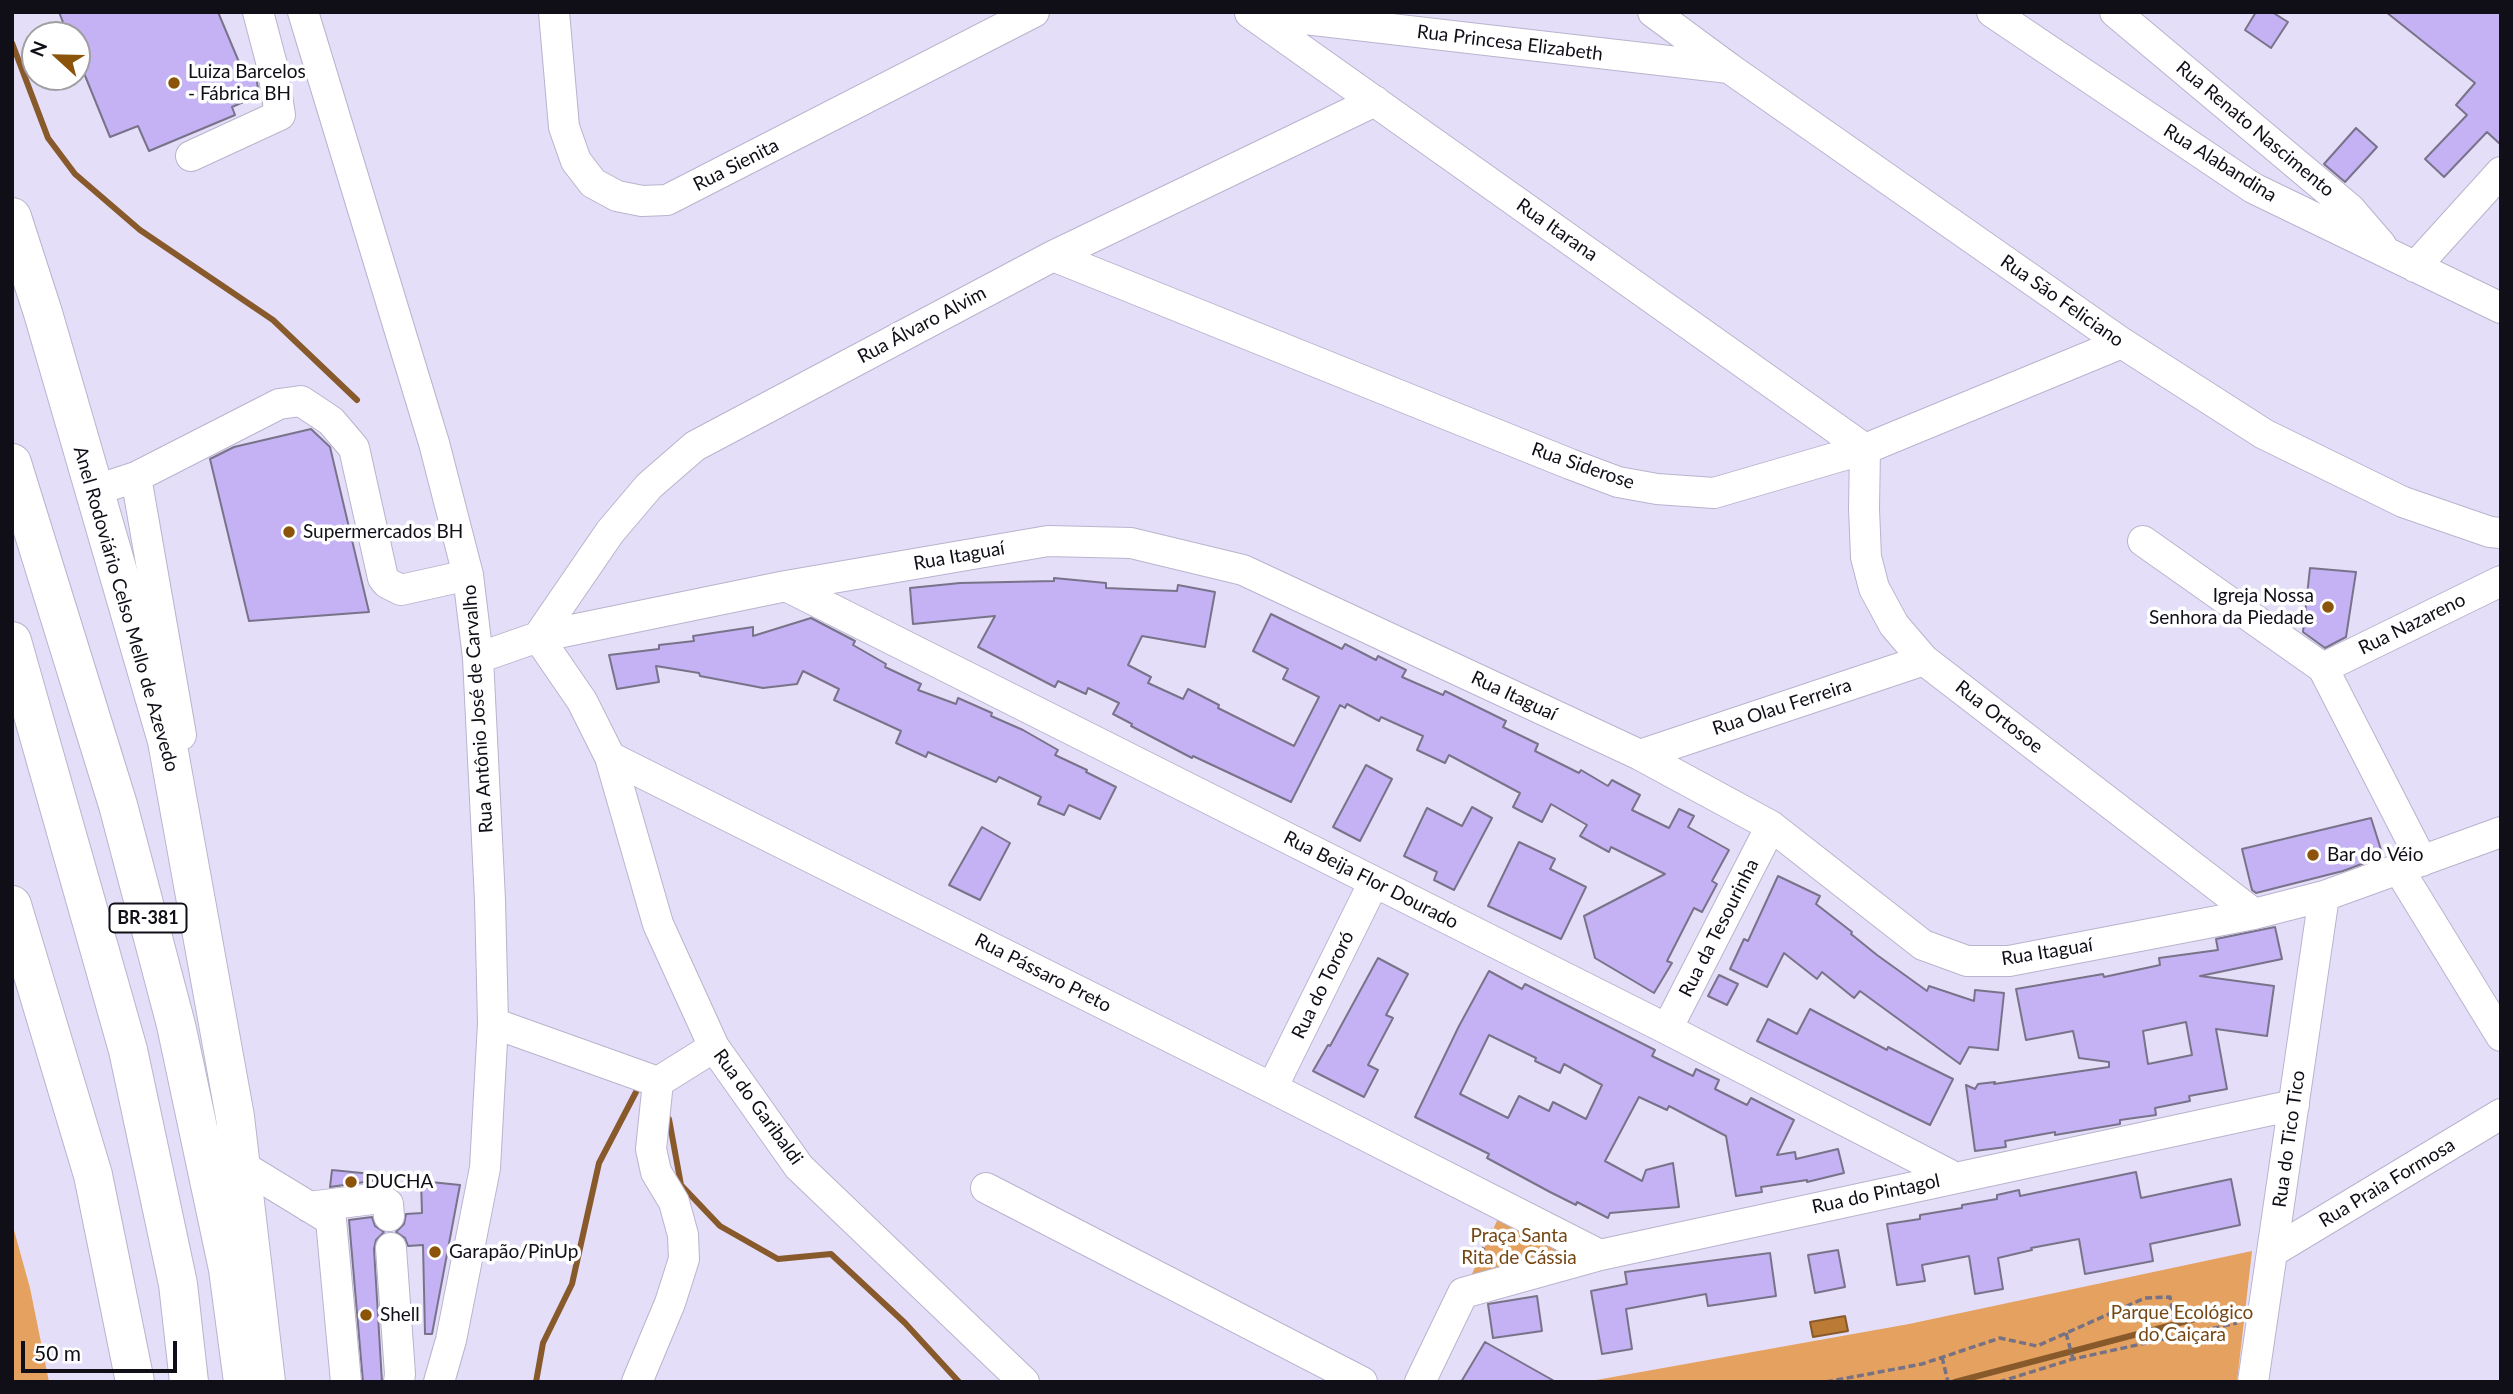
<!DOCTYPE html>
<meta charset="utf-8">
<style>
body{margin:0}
#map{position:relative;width:2513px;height:1394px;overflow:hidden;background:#e4def9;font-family:Lato,sans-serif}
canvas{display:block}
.frame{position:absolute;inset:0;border:14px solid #100e17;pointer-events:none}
.north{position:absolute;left:21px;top:21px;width:70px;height:70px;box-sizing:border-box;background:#fff;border:2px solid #9f9fa2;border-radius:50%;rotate:292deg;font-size:19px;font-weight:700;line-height:28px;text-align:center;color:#100e17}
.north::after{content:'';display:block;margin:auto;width:24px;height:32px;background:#8c530a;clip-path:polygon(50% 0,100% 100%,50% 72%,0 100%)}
.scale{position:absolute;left:21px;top:1341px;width:156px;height:32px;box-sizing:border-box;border:4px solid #100e17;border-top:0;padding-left:9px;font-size:21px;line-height:24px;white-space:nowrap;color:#100e17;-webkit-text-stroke:5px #fff;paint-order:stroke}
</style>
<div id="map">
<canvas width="2513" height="1394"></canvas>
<div class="frame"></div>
<div class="north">N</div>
<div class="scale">50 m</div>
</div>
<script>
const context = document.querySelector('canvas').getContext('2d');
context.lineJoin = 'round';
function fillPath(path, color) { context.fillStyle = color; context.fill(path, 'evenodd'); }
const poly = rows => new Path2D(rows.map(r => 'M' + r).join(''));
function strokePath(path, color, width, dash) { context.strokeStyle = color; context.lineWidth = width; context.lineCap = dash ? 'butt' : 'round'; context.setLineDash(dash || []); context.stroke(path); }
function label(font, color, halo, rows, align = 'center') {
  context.font = font + ' Lato,sans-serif'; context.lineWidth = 7; context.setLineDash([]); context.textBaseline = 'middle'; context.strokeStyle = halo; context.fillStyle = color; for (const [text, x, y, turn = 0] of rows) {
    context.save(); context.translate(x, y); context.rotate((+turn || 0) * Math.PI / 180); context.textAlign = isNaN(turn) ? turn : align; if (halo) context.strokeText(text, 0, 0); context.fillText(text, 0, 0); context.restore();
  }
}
const green = poly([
 [1504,1206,1596,1256,1463,1293],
 [12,1223,30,1288,49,1382,12,1382],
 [2252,1251,2237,1382,1585,1382,1909,1324]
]);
const water = poly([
 [1845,1316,1848,1331,1813,1337,1810,1322,1845,1316]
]);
const stream = poly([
 [12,43,48,138,75,174,140,230,273,320,357,400],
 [669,1119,681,1185,720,1226,778,1259,831,1254,905,1323,959,1382],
 [536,1382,543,1343,572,1284,599,1163,636,1092],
 [1955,1382,2210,1315]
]);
const building = poly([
 [59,12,218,12,244,74,255,69,259,95,232,107,235,115,149,151,138,126,110,137,77,56,77,35,68,35,59,12],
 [2256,12,2272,12,2288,22,2271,48,2245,30,2256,12],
 [2386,12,2501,12,2501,145,2487,132,2444,177,2425,159,2467,115,2456,105,2475,83,2386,12],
 [2356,128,2377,147,2345,182,2324,164,2356,128],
 [311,429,330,447,369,612,249,621,210,459,234,447,311,429],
 [2310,568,2356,572,2346,637,2325,648,2303,632,2310,568],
 [1054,578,1106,583,1106,588,1177,591,1178,585,1215,592,1205,647,1142,636,1128,665,1151,677,1148,683,1183,699,1188,689,1219,705,1218,708,1294,746,1319,697,1283,679,1288,669,1253,651,1271,614,1342,649,1345,644,1376,660,1378,656,1406,670,1402,677,1443,695,1445,691,1506,721,1503,727,1538,744,1535,751,1579,773,1581,770,1608,786,1612,780,1640,795,1632,810,1669,828,1679,809,1694,816,1688,827,1729,850,1712,881,1717,884,1702,912,1694,908,1667,961,1672,963,1654,993,1595,958,1584,916,1665,874,1611,847,1609,852,1580,836,1587,825,1551,804,1542,822,1513,807,1520,793,1449,755,1445,763,1417,750,1423,736,1381,717,1379,721,1347,704,1345,708,1340,705,1291,802,1193,756,1192,758,1131,726,1132,724,1113,714,1119,703,1088,688,1086,694,1058,681,1055,687,978,647,995,616,913,624,910,588,960,583,1054,581,1054,578],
 [811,618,855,641,853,645,886,664,885,667,921,684,918,690,956,704,958,698,992,713,991,716,1023,730,1058,750,1055,755,1087,770,1086,772,1116,787,1100,819,1069,805,1064,815,1038,804,1041,797,999,777,996,782,928,752,926,757,896,743,901,731,834,700,839,689,803,671,797,684,763,688,700,676,699,673,656,666,659,682,617,689,609,655,659,649,659,645,694,641,693,636,753,627,753,636,811,618],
 [1366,765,1392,779,1360,841,1333,827,1366,765],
 [1472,807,1492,818,1454,890,1434,880,1437,872,1404,856,1427,808,1462,826,1472,807],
 [2371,818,2383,856,2343,871,2256,893,2252,890,2242,849,2371,818],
 [982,827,1010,843,980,900,949,885,982,827],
 [1519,842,1555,859,1550,869,1586,887,1561,939,1488,906,1519,842],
 [1778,876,1820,896,1816,904,1852,932,1851,934,1877,955,1927,991,1929,986,1974,1001,1975,990,2004,993,1998,1050,1969,1047,1960,1064,1860,991,1854,998,1822,972,1817,979,1784,953,1767,987,1730,969,1744,939,1748,941,1778,876],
 [2275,927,2282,959,2200,976,2274,986,2267,1036,2216,1029,2227,1089,2189,1096,2190,1101,2155,1108,2156,1115,2120,1120,2120,1124,2055,1135,2055,1132,2005,1141,2006,1147,1975,1151,1966,1085,1975,1089,1978,1084,1995,1082,1994,1084,2109,1067,2109,1062,2079,1058,2073,1031,2026,1040,2016,989,2103,974,2104,977,2160,965,2159,958,2218,950,2216,939,2275,927],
 [2186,1022,2192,1055,2148,1064,2143,1031,2186,1022],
 [1378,958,1408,974,1386,1015,1393,1018,1368,1065,1378,1070,1364,1097,1313,1071,1328,1045,1330,1046,1378,958],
 [1489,971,1522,989,1525,984,1655,1050,1652,1056,1693,1076,1696,1069,1719,1080,1715,1089,1747,1105,1751,1098,1794,1120,1777,1155,1795,1152,1796,1159,1838,1149,1844,1173,1807,1182,1807,1180,1761,1187,1762,1192,1736,1196,1726,1136,1669,1106,1667,1110,1639,1097,1605,1161,1642,1181,1646,1170,1673,1163,1679,1207,1610,1213,1608,1218,1577,1202,1576,1205,1550,1192,1487,1158,1489,1154,1415,1117,1459,1026,1489,971],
 [1489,1035,1536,1058,1535,1061,1560,1073,1564,1064,1602,1085,1586,1119,1553,1102,1549,1111,1519,1096,1508,1118,1460,1094,1489,1035],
 [1719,975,1738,984,1727,1005,1708,996,1719,975],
 [1810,1009,1887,1050,1888,1047,1953,1079,1930,1125,1757,1041,1768,1019,1797,1034,1810,1009],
 [332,1170,372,1174,372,1181,330,1187,332,1170],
 [2136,1172,2141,1198,2231,1179,2240,1225,2150,1244,2153,1261,2085,1274,2079,1239,2031,1248,2032,1250,1998,1258,2003,1289,1975,1294,1969,1256,1922,1265,1925,1281,1897,1285,1887,1224,1920,1219,1920,1215,1962,1208,1962,1205,1997,1199,1997,1195,2019,1190,2020,1196,2136,1172],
 [421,1181,460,1185,432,1334,425,1334,423,1245,408,1246,405,1238,396,1232,404,1224,406,1214,422,1213,421,1181],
 [372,1217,375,1226,384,1232,376,1240,374,1249,382,1382,363,1382,349,1220,372,1217],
 [1838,1250,1845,1287,1815,1293,1808,1255,1838,1250],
 [1770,1253,1776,1296,1708,1306,1706,1294,1626,1309,1632,1349,1602,1354,1591,1291,1627,1284,1625,1272,1770,1253],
 [1537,1296,1542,1331,1493,1338,1488,1304,1537,1296],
 [1485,1342,1556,1382,1461,1382,1485,1342]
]);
const path = poly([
 [1476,1263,1493,1229],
 [2066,1333,2073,1359],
 [1942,1357,1948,1382],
 [1826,1382,1922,1364,2000,1338,2037,1346,2145,1298,2170,1297,2177,1335],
 [1999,1382,2073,1359,2237,1323]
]);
const minor = poly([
 [303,12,434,443,468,575,478,658,490,900,493,1023,485,1168,451,1340,439,1382],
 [554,12,564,127,576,161,593,183,617,196,642,201,667,200,1034,12],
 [1653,12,1729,68,2122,343,2264,434,2403,502,2490,532,2501,533],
 [1992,12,2253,188,2501,308],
 [2115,12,2350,209,2381,245],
 [1250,13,1865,449,1864,509,1866,557,1874,588,1894,625,1924,660,2254,914],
 [1253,13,1729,68],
 [191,156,280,115,272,65,258,12],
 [1053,256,1570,464,1618,482,1657,489,1714,493,1865,449,2122,343],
 [2415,267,2501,172],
 [136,477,181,735],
 [93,491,136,477,279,404,301,401,331,421,354,448,383,578,387,583,401,590,468,575],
 [2143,541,2323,668,2422,861],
 [786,586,1667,1029,1954,1177],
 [478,658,538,637,786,586,1048,541,1131,543,1243,570,1640,755,1771,826,1923,945,1967,961,2009,961,2254,914,2324,896,2501,832],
 [2323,668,2501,581],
 [1640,755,1924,660],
 [610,757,1272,1088,1600,1255],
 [2398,868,2501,1036],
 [493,1023,658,1082],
 [1667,1029,1771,826],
 [1272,1088,1374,882],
 [239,1164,331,1220,346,1382],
 [986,1188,1362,1382],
 [309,1207,380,1198,388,1204,389,1216],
 [391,1248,400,1374,399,1382],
 [2272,1252,2501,1114],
 [637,1382,670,1303,684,1259,683,1235,674,1202,656,1172,651,1149,658,1082,714,1047],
 [1024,1382,799,1167,714,1047,658,924,610,757,582,701,538,637,610,532,649,486,695,446,1053,256,1375,101],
 [1420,1382,1463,1293,1600,1255,2294,1105],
 [2253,1382,2324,896]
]);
const major = poly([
 [12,217,43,313,167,741,235,1117,266,1382],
 [12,905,93,1175,135,1382]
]);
const highway = poly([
 [12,463,118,805,176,1025,228,1269,243,1382],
 [12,641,128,1050,178,1284,189,1382]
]);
const markers = [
 [174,83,7,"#8c530a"],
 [289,532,7,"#8c530a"],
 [2328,607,7,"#8c530a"],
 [2313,855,7,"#8c530a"],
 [351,1182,7,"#8c530a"],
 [435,1252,7,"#8c530a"],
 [366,1315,7,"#8c530a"]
];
const shields = [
 [148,918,77]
];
const shieldNames = [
 ["BR-381",148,918]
];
const streetNames = [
 ["Rua Princesa Elizabeth",1510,43,7],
 ["Rua Renato Nascimento",2255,129,40],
 ["Rua Alabandina",2220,163,32],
 ["Rua Sienita",736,165,-27],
 ["Rua Itarana",1557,230,35],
 ["Rua São Feliciano",2062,301,35],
 ["Rua Álvaro Alvim",922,325,-28],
 ["Rua Siderose",1583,466,19],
 ["Rua Itaguaí",959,556,-10],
 ["Anel Rodoviário Celso Mello de Azevedo",126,609,74],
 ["Rua Nazareno",2412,624,-26],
 ["Rua Itaguaí",1514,696,25],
 ["Rua Olau Ferreira",1782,707,-18],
 ["Rua Antônio José de Carvalho",478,709,-94],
 ["Rua Ortosoe",1999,717,38],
 ["Rua Beija Flor Dourado",1371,880,27],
 ["Rua da Tesourinha",1719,928,-63],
 ["Rua Itaguaí",2047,952,-9],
 ["Rua Pássaro Preto",1043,973,27],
 ["Rua do Tororó",1323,985,-64],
 ["Rua do Garibaldi",758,1107,54],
 ["Rua do Tico Tico",2289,1139,-82],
 ["Rua Praia Formosa",2387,1183,-31],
 ["Rua do Pintagol",1876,1194,-12]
];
const poiNames = [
 ["Luiza Barcelos",188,72],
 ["- Fábrica BH",188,94],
 ["Supermercados BH",303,532],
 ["Igreja Nossa",2314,596,"right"],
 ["Senhora da Piedade",2314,618,"right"],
 ["Bar do Véio",2327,855],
 ["DUCHA",365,1182],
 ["Garapão/PinUp",449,1252],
 ["Shell",380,1315]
];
const parkNames = [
 ["Praça Santa",1519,1236],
 ["Rita de Cássia",1519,1258],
 ["Parque Ecológico",2182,1313],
 ["do Caiçara",2182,1335]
];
fillPath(green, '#e4a15f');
fillPath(water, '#bc7b34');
strokePath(water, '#885a2b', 2);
strokePath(stream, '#885a2b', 6);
fillPath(building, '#c4b2f4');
strokePath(building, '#79738a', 2);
strokePath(minor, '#bab3cd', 32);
strokePath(major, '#bab3cd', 40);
strokePath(highway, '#bab3cd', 40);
strokePath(path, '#767284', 3.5, [7, 3.5]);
strokePath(minor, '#fff', 30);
strokePath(major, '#fff', 38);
strokePath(highway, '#fff', 38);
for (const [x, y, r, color] of markers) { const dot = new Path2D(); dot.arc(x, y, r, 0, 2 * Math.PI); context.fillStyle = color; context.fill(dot); strokePath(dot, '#fff', 2.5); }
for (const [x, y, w] of shields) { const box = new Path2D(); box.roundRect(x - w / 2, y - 14.5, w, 29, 5); context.fillStyle = '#fff'; context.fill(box); strokePath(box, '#100e17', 2); }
label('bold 18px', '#100e17', null, shieldNames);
label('19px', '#100e17', '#fff', streetNames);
label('19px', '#100e17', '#fff', poiNames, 'left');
label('19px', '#744714', '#fff', parkNames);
</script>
